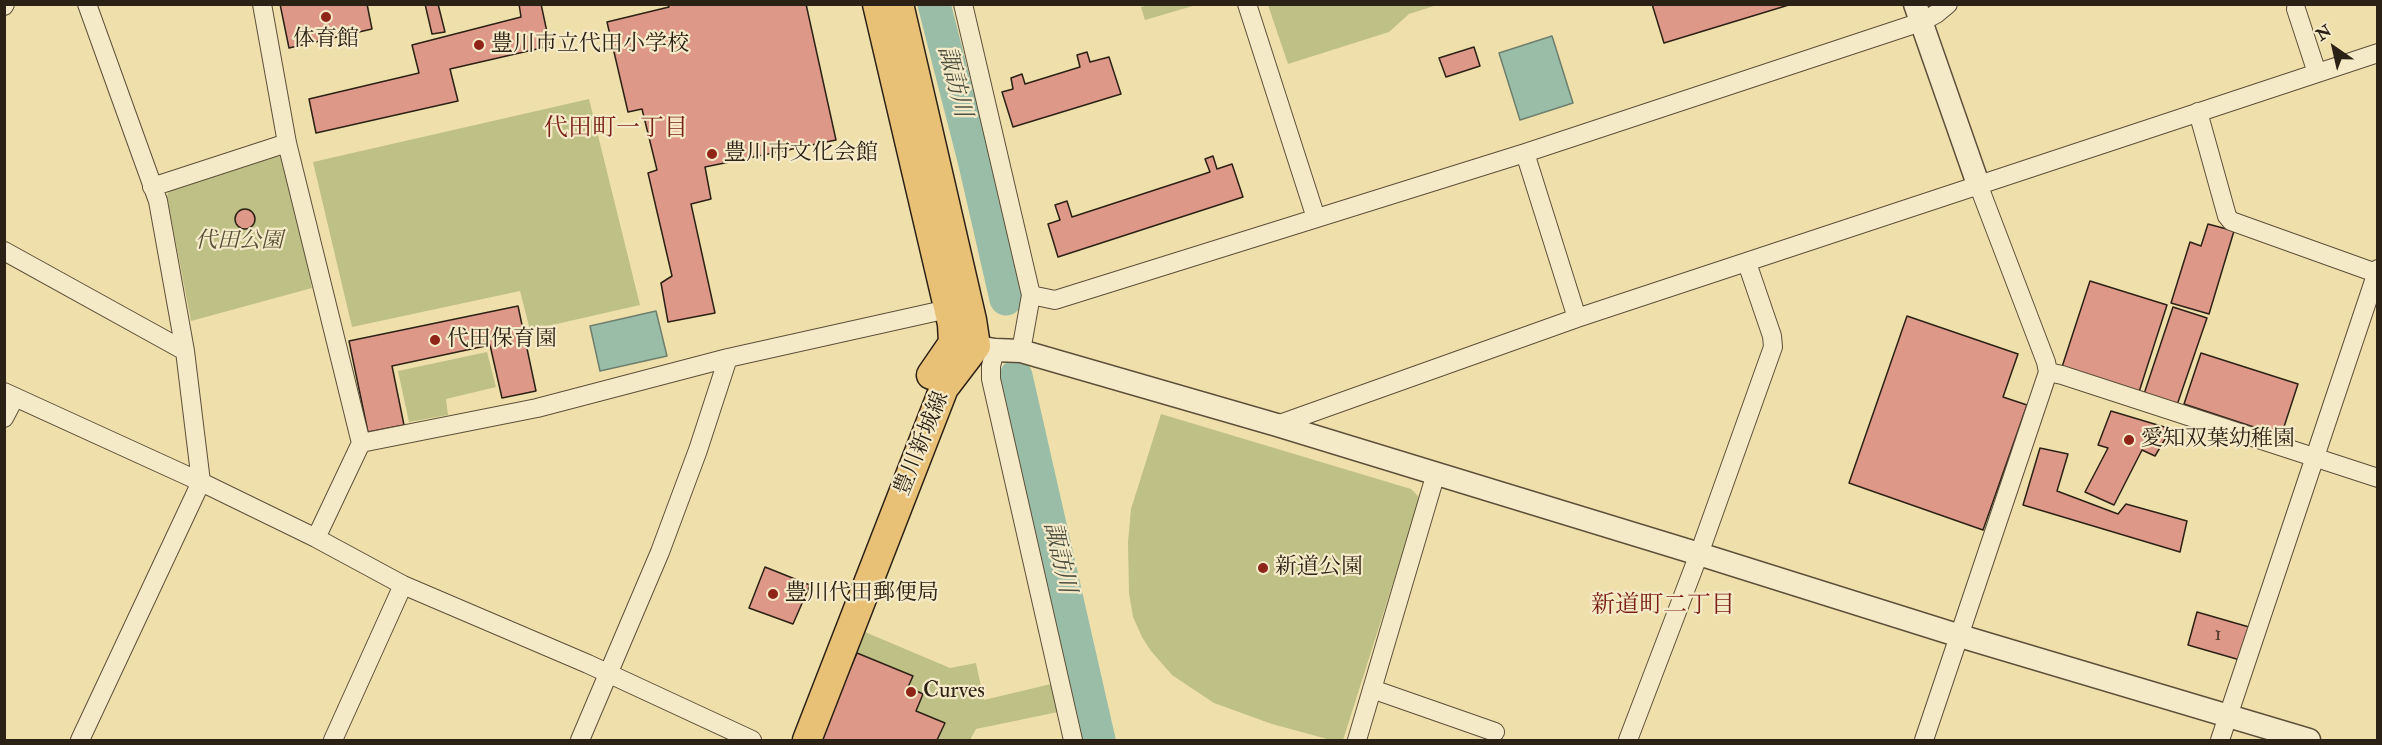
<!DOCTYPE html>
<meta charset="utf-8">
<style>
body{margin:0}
#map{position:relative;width:2382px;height:745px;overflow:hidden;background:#efdfab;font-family:"IM FELL Double Pica",serif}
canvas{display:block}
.frame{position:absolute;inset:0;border:6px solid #2c2115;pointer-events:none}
.north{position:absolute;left:2304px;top:18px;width:60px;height:60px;-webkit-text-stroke:4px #f5eac8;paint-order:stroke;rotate:326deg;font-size:16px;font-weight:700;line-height:24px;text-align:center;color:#2c2115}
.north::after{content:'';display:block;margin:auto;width:21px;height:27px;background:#2c2115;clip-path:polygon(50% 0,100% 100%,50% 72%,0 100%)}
</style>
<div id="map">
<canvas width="2382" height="745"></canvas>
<div class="frame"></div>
<div class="north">N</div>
</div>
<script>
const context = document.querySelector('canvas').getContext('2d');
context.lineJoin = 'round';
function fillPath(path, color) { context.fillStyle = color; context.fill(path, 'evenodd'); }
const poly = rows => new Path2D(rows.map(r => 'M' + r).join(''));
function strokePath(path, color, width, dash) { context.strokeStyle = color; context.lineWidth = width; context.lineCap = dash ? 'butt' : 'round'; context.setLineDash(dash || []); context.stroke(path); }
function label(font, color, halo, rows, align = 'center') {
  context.font = font + ' "IM FELL Double Pica","Noto Serif JP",serif'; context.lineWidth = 4.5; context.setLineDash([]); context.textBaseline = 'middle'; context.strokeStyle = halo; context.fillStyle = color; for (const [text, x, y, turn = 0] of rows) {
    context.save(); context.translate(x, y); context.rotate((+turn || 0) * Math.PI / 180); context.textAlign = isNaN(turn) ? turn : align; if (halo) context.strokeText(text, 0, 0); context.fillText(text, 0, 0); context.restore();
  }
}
const green = poly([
 [1150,5,1150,4,1196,5,1145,20,1141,7],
 [1268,5,1268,4,1437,5,1409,14,1389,32,1288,64],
 [589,99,640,305,530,330,520,291,352,327,313,162],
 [275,154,285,159,312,288,191,321,167,197,169,189],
 [487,352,496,387,446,399,448,415,409,422,398,371],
 [1161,414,1411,489,1420,498,1343,740,1331,740,1272,724,1214,703,1172,675,1151,651,1142,637,1133,617,1129,593,1128,542,1131,509],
 [865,632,950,668,976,663,984,700,1051,684,1058,712,976,729,970,740,818,740]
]);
const water = poly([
 [1552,36,1573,103,1520,120,1499,53,1552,36],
 [656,311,667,356,600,371,590,326,656,311]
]);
const river = poly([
 [934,4,975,164,1006,299],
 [1016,376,1099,740]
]);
const building = poly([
 [280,4,367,4,372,29,289,48,280,4],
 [425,4,438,4,445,32,432,34,425,4],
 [519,4,541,4,550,46,450,69,458,101,316,133,309,99,419,73,412,45,521,17,519,4],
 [668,4,806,4,836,140,705,167,711,199,691,204,715,313,668,322,661,283,672,276,648,173,657,170,642,109,628,112,607,22,669,7,668,4],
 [1652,4,1792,4,1664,43,1652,4],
 [1474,47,1480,66,1446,77,1439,58,1474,47],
 [1087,52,1090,62,1109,57,1121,94,1013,127,1002,92,1013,89,1011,78,1022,74,1025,84,1080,67,1077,55,1087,52],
 [1213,156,1217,169,1232,164,1243,197,1058,257,1048,224,1060,220,1055,205,1067,201,1072,217,1210,172,1205,159,1213,156],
 '235 219a10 10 0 1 1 20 0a10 10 0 1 1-20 0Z',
 [2208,224,2234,231,2209,314,2171,303,2190,242,2201,246,2208,224],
 [2090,281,2167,305,2139,392,2062,367,2090,281],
 [518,306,536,391,502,398,490,345,392,366,404,425,368,432,349,341,518,306],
 [2173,307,2207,318,2177,405,2144,394,2173,307],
 [1907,316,2018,354,2003,397,2027,405,1983,530,1849,483,1907,316],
 [2201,353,2298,384,2281,436,2184,404,2201,353],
 [2111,411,2171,429,2155,456,2142,450,2114,505,2085,492,2108,448,2098,445,2111,411],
 [2040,448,2068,454,2057,491,2118,514,2126,504,2187,521,2180,552,2023,505,2040,448],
 [765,567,810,585,793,624,749,608,765,567],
 [2197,612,2249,627,2240,660,2188,645,2197,612],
 [857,653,913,676,908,687,923,694,916,711,945,723,937,740,819,740,857,653]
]);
const minor = poly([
 [262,4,287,143,361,443,316,538],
 [963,4,1031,295,1021,351],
 [1247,4,1316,218],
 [4,6,5,4],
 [2296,9,2317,73],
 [2198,112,2227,216,2231,221,2376,273],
 [1525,153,1577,318],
 [152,187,287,143],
 [4,251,185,351],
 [1031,295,1055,300,1525,153,1921,22,1936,14,1948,4],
 [995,350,991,366,991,379,1073,740],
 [2048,372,2062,375,2378,478],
 [4,392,201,482,316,538,403,585,588,664,752,740],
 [4,418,15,397],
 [1277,425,1577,318,2378,53],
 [361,443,537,408,728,358,948,309],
 [1372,689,1495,732],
 [80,740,201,482,185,351,158,201,87,4],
 [333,740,403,585],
 [580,740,660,552,698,450,728,358],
 [1357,740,1436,473],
 [1628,740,1699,554,1773,347,1772,336,1747,263],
 [1924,740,2048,372,2046,362,1978,184],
 [2220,740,2378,269]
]);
const tertiary = poly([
 [1915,4,1978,184],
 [959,344,995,350,1021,351,1277,425,1699,554,1960,636,2309,740]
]);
const primary = poly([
 [877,4,952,324,953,343,931,375],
 [807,740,944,388,976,346,972,320,899,4]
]);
const markers = [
 [326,17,6,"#8f2418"],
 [479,45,6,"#8f2418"],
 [712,154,6,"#8f2418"],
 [435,340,6,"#8f2418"],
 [2129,440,6,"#8f2418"],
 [1263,568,6,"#8f2418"],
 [773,594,6,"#8f2418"],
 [911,692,6,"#8f2418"]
];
const numberNames = [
 ["1",2218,636]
];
const poiNames = [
 ["体育館",326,40,"center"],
 ["豊川市立代田小学校",491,45],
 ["豊川市文化会館",724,154],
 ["代田保育園",447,340],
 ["愛知双葉幼稚園",2141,440],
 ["新道公園",1275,568],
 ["豊川代田郵便局",785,594],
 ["Curves",923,692]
];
const parkNames = [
 ["代田公園",239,242]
];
const streetNames = [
 ["豊川新城線",923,444,-68]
];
const waterNames = [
 ["諏訪川",953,82,76],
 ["諏訪川",1058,558,77]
];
const neighbourhoodNames = [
 ["代田町一丁目",616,130],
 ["新道町二丁目",1663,607]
];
fillPath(green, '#bec086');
fillPath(water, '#9abda7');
strokePath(water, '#6e7f6d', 1.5);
strokePath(river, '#9abda7', 33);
fillPath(building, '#dd9887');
strokePath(building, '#2c2115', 1.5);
strokePath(minor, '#5d503a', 20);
strokePath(tertiary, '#5d503a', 25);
strokePath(primary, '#2c2115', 31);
strokePath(minor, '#f5eac8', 18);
strokePath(tertiary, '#f5eac8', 22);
strokePath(primary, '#e8c076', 28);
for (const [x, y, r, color] of markers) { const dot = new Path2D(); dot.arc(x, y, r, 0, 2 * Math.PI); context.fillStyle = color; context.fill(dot); strokePath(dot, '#f5eac8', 2); }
label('20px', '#583f32', null, numberNames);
label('22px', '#2c2115', '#f5eac8', poiNames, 'left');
label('italic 22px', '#585137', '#f5eac8', parkNames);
label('22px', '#2c2115', '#f5eac8', streetNames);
label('italic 24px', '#4d5041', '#f5eac8', waterNames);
label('24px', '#7a1f14', '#f5eac8', neighbourhoodNames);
</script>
